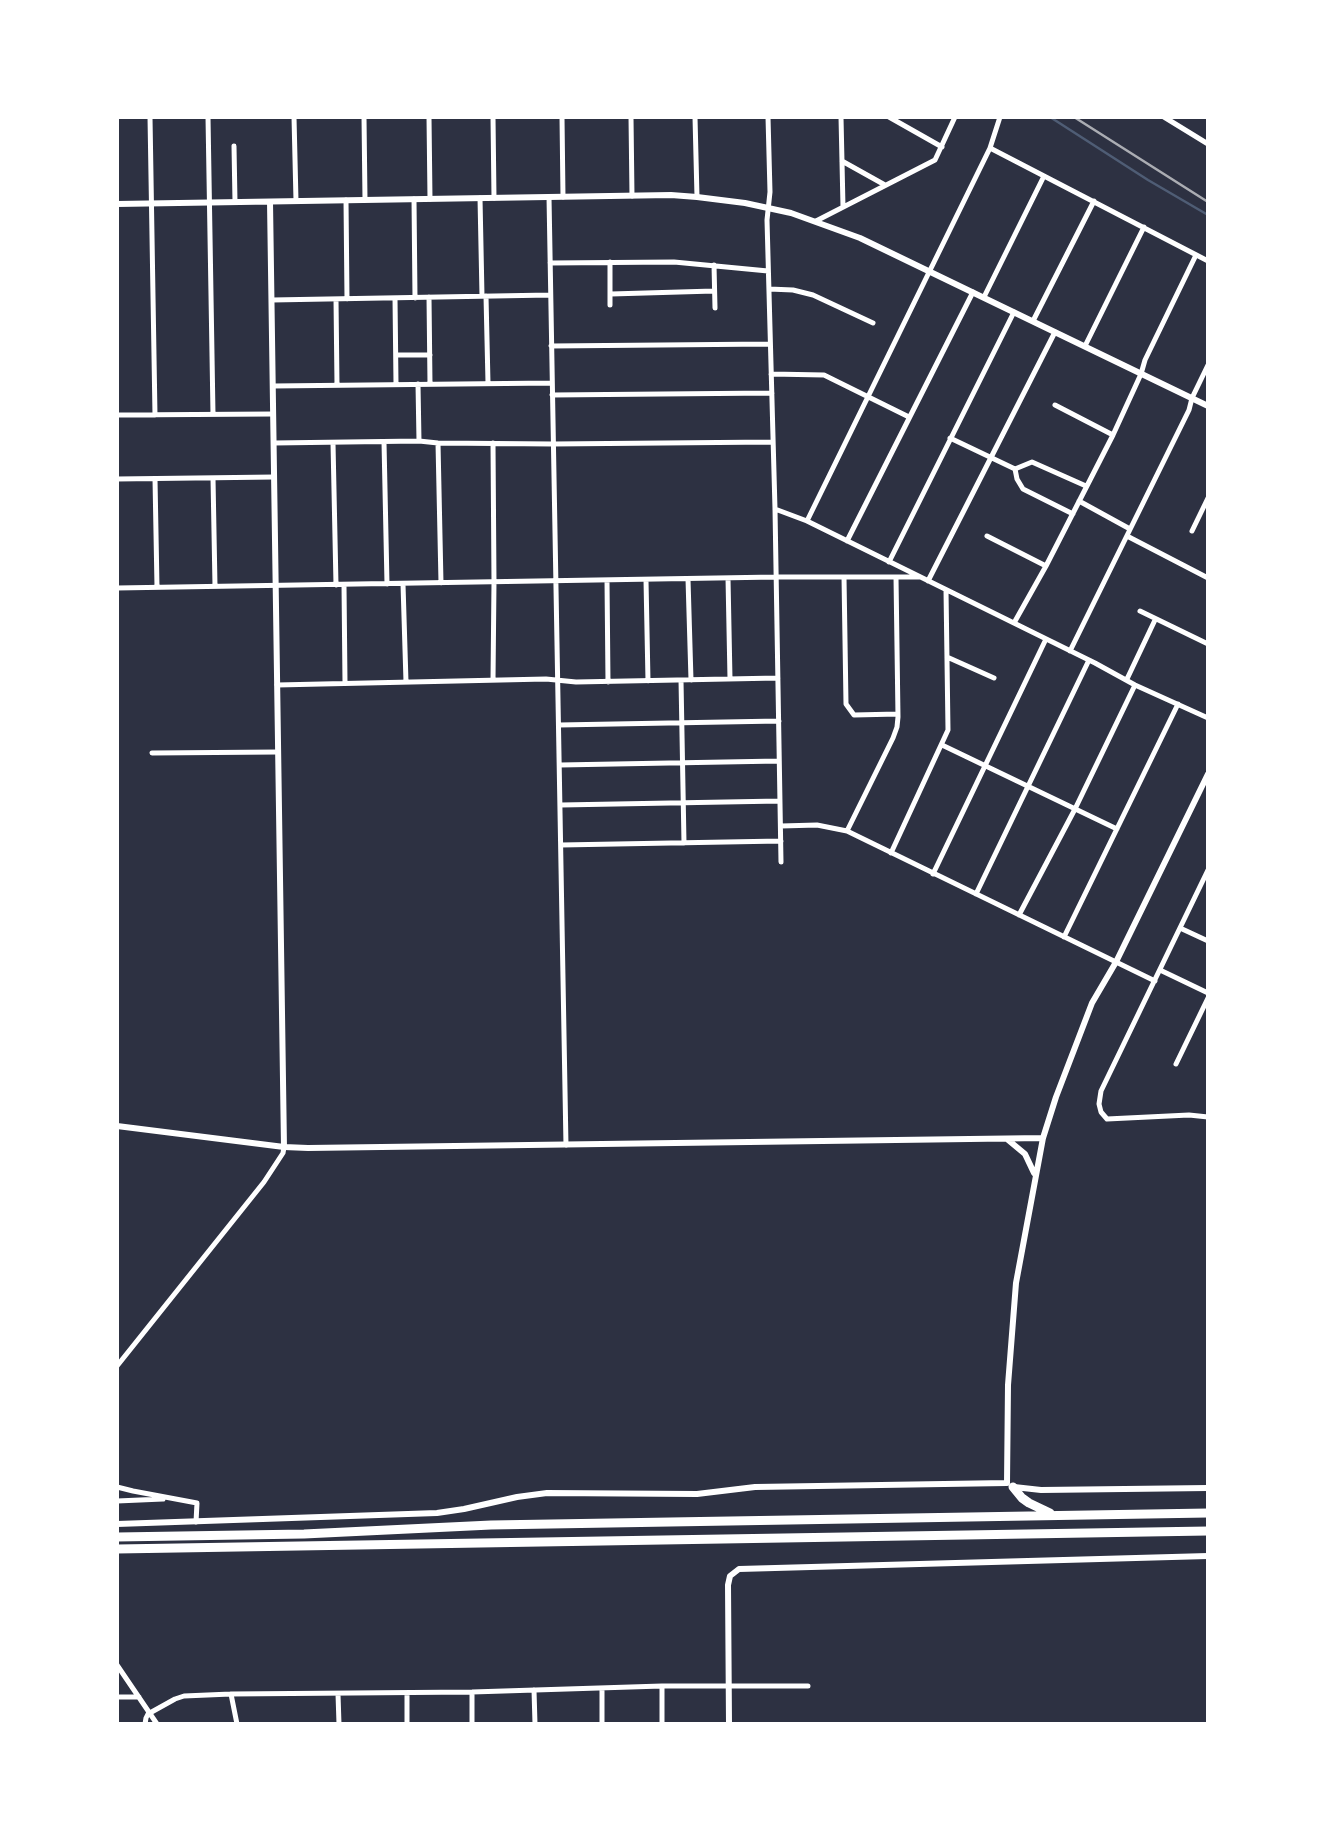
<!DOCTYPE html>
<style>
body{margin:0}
#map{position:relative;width:1325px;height:1841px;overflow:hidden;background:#2d3142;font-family:Manrope,sans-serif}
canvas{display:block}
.frame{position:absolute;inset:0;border:119px solid #fff;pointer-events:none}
</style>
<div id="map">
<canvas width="1325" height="1841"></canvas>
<div class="frame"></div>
</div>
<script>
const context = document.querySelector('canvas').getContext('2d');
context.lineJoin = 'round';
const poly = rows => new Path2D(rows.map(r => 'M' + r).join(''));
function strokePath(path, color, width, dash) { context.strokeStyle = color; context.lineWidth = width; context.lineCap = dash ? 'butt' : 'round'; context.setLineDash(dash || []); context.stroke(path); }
const stream = poly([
 [1050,117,1148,180,1208,215]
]);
const minor = poly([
 [150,117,155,415],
 [208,117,213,414],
 [294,117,296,201],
 [364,117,365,200],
 [429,117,430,199],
 [493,117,494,198],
 [562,117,563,197],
 [631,117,632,196],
 [695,117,697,197],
 [768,117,770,192,767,220,775,509,781,862],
 [841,117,843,207],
 [889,117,942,147],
 [1000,117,990,148,1208,261],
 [1164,117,1208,144],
 [234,146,235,202],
 [842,161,885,185],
 [549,197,566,1145],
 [480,198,482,296],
 [414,199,415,298],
 [346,200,347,299],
 [816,221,935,160,955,117],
 [610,262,610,305],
 [550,263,674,262,768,271],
 [714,265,715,308],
 [769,289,793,290,813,295,873,323],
 [611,294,714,291],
 [486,296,488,383],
 [429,297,430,384],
 [984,297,1044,176],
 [395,298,396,384],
 [336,299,337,385],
 [272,300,550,295],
 [1033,321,1094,201],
 [551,346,770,344],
 [1085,346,1144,227],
 [396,355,430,355],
 [771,374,824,375,909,417],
 [418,384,419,441],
 [273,386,552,383],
 [552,395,772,393],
 [1055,405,1113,435],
 [117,415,273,414],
 [950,438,1015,469],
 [384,442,387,584],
 [274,443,419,441,438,443,553,444,773,442],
 [333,443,336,585],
 [438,443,441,583],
 [493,443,494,582,493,680],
 [1015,469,1032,462,1086,486],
 [1015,469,1017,479,1023,489,1073,514],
 [213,478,215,586],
 [117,479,274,477],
 [155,479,157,587],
 [1079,501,1130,529],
 [775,509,807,521,1095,663,1135,685,1208,718],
 [807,521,990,148],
 [1192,531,1208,498],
 [987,536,1046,566],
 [1127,536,1208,578],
 [847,541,973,292],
 [889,562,1014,312],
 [844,577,846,704,854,715,898,714],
 [728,578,730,679],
 [688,579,691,680],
 [607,580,608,682],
 [646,580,648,681],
 [928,581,1055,332],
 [403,584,406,682],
 [344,585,345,683],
 [117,588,776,577,920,577],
 [1140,611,1208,644],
 [1014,623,1046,566,1113,435,1141,374,1145,360,1196,255],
 [1070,651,1189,410,1192,398,1208,365],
 [947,657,994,678],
 [1127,679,1155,620],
 [681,680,684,843],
 [277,685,546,679,576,682,778,678],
 [559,725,779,721],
 [942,745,1117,829],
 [152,753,278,752],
 [560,765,779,761],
 [561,805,780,801],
 [781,826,817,825,847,831,1155,981],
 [847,831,893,738,897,727,898,717,896,577],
 [561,845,781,841],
 [891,853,948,730,946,590],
 [1208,870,1101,1091,1099,1104,1101,1112,1107,1119,1189,1115,1208,1117],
 [933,874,1046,639],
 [976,894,1089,660],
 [1019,915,1075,809,1135,685],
 [1180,928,1208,941],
 [1064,937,1178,704],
 [1160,970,1208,993],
 [1176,1064,1208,998],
 [117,1366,264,1182,283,1153,284,1147],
 [117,1487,133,1491,197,1503,196,1522],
 [117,1501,163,1499],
 [117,1665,157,1724],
 [662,1686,662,1724],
 [602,1688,602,1724],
 [534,1690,535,1724],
 [472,1692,472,1724],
 [231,1694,237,1724],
 [338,1694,339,1724],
 [407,1694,407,1724],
 [117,1697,139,1697],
 [145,1724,146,1718,148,1714,175,1699,184,1696,231,1694,472,1692,662,1686,808,1686]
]);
const tertiary = poly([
 [270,202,284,1147],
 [117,204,671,195,697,197,745,203,791,213,860,238,1208,406],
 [117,1126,284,1147,308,1148,1043,1138],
 [1007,1139,1025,1154,1034,1173],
 [1007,1483,1008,1385,1016,1283,1043,1138,1056,1097,1092,1003,1116,962,1208,774],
 [1014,1487,1041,1490,1208,1488],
 [117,1524,437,1513,464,1509,517,1497,547,1493,697,1494,755,1487,1007,1483],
 [729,1724,728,1585,730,1576,739,1569,1208,1556]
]);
const motorway = poly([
 [1013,1487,1022,1498,1029,1503,1050,1513],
 [117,1537,304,1534,491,1525,1208,1513],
 [117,1549,1208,1531]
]);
const rail = poly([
 [1074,117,1208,202]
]);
strokePath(stream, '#4f5d75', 2.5);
strokePath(minor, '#fff', 5);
strokePath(tertiary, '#fff', 6);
strokePath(motorway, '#fff', 9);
strokePath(rail, '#abadb3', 2.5);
</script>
